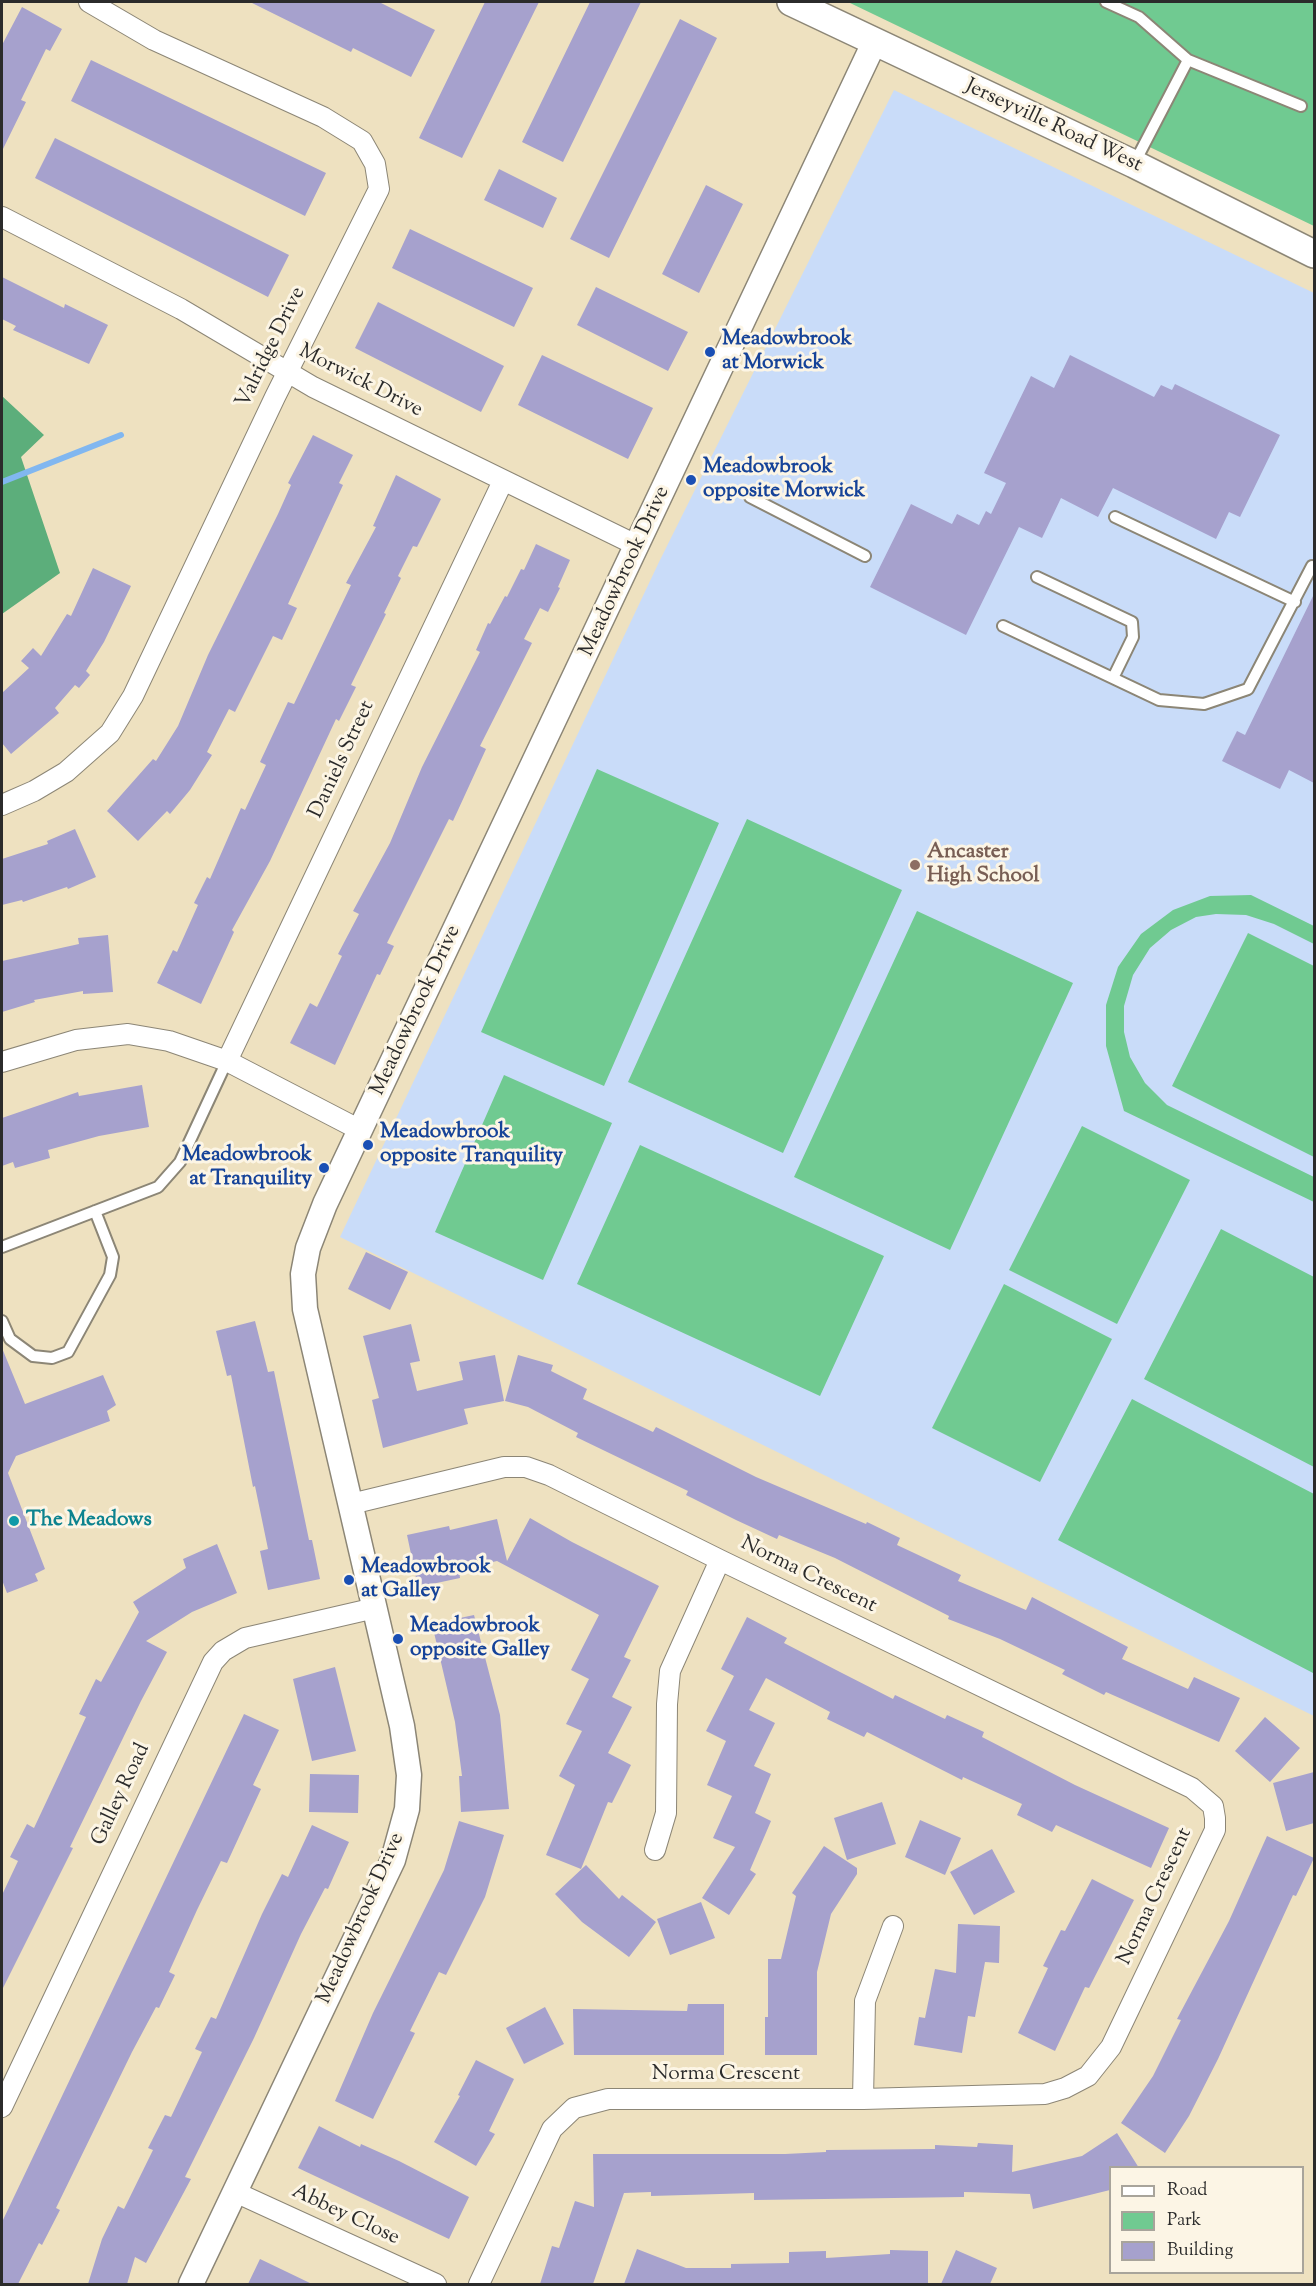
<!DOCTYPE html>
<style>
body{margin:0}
#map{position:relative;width:1316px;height:2286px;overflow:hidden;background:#eee1c0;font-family:"Sorts Mill Goudy",serif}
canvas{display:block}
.frame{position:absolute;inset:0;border:3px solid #2b2b2b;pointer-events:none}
.legend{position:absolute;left:1109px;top:2166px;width:195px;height:108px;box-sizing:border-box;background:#fcf5e5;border:2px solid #a8a49b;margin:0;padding:8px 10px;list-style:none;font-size:18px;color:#2b2b2b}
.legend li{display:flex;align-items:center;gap:12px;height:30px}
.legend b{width:30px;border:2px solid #a8a49b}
</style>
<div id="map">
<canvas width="1316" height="2286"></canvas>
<div class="frame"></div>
<ul class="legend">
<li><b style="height:8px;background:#fff"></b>Road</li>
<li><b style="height:16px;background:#70ca91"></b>Park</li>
<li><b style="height:16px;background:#a6a1cd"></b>Building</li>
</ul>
</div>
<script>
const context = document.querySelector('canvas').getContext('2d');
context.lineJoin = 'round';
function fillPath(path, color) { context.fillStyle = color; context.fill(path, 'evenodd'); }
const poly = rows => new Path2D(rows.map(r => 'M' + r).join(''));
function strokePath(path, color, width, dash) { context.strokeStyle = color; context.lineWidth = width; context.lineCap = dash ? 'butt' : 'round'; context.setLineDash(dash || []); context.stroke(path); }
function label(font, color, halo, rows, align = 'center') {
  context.font = font + ' "Sorts Mill Goudy",serif'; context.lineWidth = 6; context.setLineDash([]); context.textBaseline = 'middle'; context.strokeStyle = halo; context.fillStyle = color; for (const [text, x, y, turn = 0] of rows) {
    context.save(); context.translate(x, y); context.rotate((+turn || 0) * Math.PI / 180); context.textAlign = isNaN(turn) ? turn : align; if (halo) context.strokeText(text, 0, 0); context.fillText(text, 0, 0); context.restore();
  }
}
const built = poly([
 [894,90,1314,293,1314,1716,340,1237,659,562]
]);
const green = poly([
 [848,2,1314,2,1314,226],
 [597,769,719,823,604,1086,481,1032],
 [747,819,902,890,783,1153,628,1082],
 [1251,895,1314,926,1314,944,1274,924,1246,915,1216,914,1196,917,1171,930,1150,948,1133,975,1124,1006,1124,1032,1130,1057,1145,1083,1167,1105,1314,1177,1314,1202,1124,1111,1106,1046,1106,1005,1118,967,1141,934,1173,910,1210,896],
 [917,911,1073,983,950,1250,794,1177],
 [1248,933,1314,966,1314,1157,1172,1086],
 [504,1075,612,1123,543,1280,435,1232],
 [1082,1126,1190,1180,1117,1324,1009,1270],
 [640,1145,884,1256,820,1396,577,1284],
 [1221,1229,1314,1277,1314,1467,1144,1379],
 [1004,1284,1112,1339,1040,1482,932,1428],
 [1132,1399,1314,1494,1313,1673,1058,1540]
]);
const forest = poly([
 [2,396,44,435,21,457,60,573,2,614]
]);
const stream = poly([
 [2,482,121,435]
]);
const building = poly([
 [250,2,379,2,435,30,411,77,353,48,351,52],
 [485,2,539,2,462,158,419,138],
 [590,2,641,2,563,162,522,142],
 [22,7,62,29,50,51,46,49,21,100,26,102,2,151,2,45],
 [680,19,717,38,609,258,570,239],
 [91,60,326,173,305,216,71,101],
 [55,138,289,255,268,297,35,178],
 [499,169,557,198,543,228,484,200],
 [706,185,743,204,699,293,662,274],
 [410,229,533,288,514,327,392,268],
 [2,277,64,308,65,304,108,325,89,364,13,330,16,326,2,319],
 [596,287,688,332,668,371,577,325],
 [378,302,504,366,481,412,355,348],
 [542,355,653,408,628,459,518,405],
 [1070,355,1154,397,1161,385,1172,390,1175,384,1280,435,1240,517,1229,512,1216,539,1113,488,1098,517,1061,498,1042,538,1019,527,966,635,870,587,911,504,952,524,957,514,979,525,986,511,991,514,1006,483,984,473,1031,376,1054,388],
 [313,435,353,455,339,483,343,485,288,604,297,608,282,640,273,636,235,712,229,709,207,752,212,755,190,790,170,814,167,811,138,841,107,811,153,759,156,761,178,726,208,655,278,514,291,485,288,483],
 [396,475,441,499,417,547,413,546,398,576,401,578,384,613,386,614,351,685,356,687,339,721,336,719,270,861,232,930,234,932,201,1004,157,983,173,950,177,952,198,905,194,903,207,877,210,879,241,808,245,810,266,765,260,762,288,702,294,704,351,585,346,583,376,527,373,526],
 [536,544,570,560,558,587,560,588,548,612,540,608,524,639,532,643,480,746,486,749,453,821,449,819,387,943,394,946,380,975,377,974,335,1065,290,1043,310,1003,317,1007,342,956,338,954,359,914,353,911,390,843,422,767,480,652,476,650,488,623,490,624,505,596,507,597,521,569,524,570],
 [93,568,131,586,104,642,86,671,90,675,79,688,75,685,55,708,59,713,11,754,2,743,2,693,29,668,21,661,33,648,41,656,67,614,71,616],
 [1314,594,1314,783,1289,770,1280,789,1222,761,1237,731,1245,735],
 [75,829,96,877,68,889,67,887,23,902,22,900,2,905,2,859,48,844,47,841],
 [108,935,113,992,83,994,83,991,34,1000,35,1002,2,1012,2,961,79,944,78,938],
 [142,1085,149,1127,99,1136,48,1150,50,1158,15,1168,13,1162,2,1166,2,1118,78,1092,79,1096],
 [366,1252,408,1272,390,1310,348,1289],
 [255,1321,268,1372,274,1371,309,1540,312,1540,320,1579,268,1590,260,1551,268,1549,255,1486,253,1487,231,1375,227,1376,216,1331],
 [411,1324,420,1361,410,1363,417,1391,463,1380,459,1362,495,1355,504,1401,464,1409,468,1424,383,1448,372,1400,379,1398,363,1336],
 [2,1348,25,1404,103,1375,116,1405,107,1411,110,1421,16,1456,8,1473,45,1569,35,1574,38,1581,7,1593,2,1580],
 [518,1355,553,1365,551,1371,587,1389,583,1399,653,1432,656,1427,756,1477,866,1524,867,1522,900,1538,897,1545,961,1575,958,1581,1026,1610,1032,1597,1128,1647,1122,1659,1188,1689,1194,1677,1240,1698,1219,1742,1106,1692,1104,1695,1062,1674,1065,1670,1000,1639,948,1619,949,1616,835,1558,779,1535,777,1539,736,1520,686,1495,688,1491,576,1437,578,1433,528,1407,505,1401],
 [530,1518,572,1542,659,1586,624,1657,631,1660,612,1697,632,1707,608,1753,631,1765,612,1803,608,1802,581,1869,546,1855,575,1785,559,1776,582,1731,566,1724,589,1679,571,1670,599,1615,497,1561,459,1570,460,1578,418,1587,407,1535,449,1526,450,1530,497,1519,507,1561],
 [217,1544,237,1593,192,1612,146,1641,167,1652,141,1701,70,1847,73,1848,2,1990,2,1895,18,1861,10,1857,27,1824,34,1828,86,1717,79,1714,96,1679,101,1682,139,1612,133,1602,186,1568,183,1559],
 [474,1615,500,1715,509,1809,461,1812,459,1776,462,1776,455,1722,432,1624],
 [747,1617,787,1638,784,1643,840,1672,893,1699,895,1695,945,1719,947,1715,984,1732,982,1737,1075,1785,1169,1828,1151,1868,1056,1825,1052,1832,1017,1815,1022,1804,963,1777,962,1780,867,1732,864,1737,827,1719,830,1712,766,1678,749,1710,775,1723,754,1766,771,1774,755,1813,771,1821,750,1870,756,1874,729,1915,702,1898,735,1847,713,1838,732,1796,707,1785,726,1741,706,1731,734,1676,721,1669],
 [335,1667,356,1751,312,1761,293,1679],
 [244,1714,279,1730,253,1785,261,1789,227,1863,221,1861,197,1910,169,1972,175,1975,159,2008,156,2007,132,2052,56,2208,60,2210,42,2245,39,2243,18,2284,2,2284,2,2222],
 [1265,1717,1300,1748,1270,1782,1235,1751],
 [1314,1772,1314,1823,1286,1831,1273,1783],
 [310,1774,359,1775,358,1813,309,1812],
 [882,1802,896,1844,847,1860,834,1818],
 [920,1820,961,1838,945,1875,905,1857],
 [459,1821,504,1835,485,1897,446,1975,439,1972,410,2031,415,2033,373,2119,335,2101,373,2013,444,1870],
 [312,1825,349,1842,328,1889,325,1888,301,1934,254,2038,185,2177,191,2179,146,2263,135,2257,127,2284,88,2284,102,2239,118,2206,124,2209,153,2150,148,2148,165,2115,171,2117,202,2052,195,2049,211,2017,216,2019,262,1914,282,1874,288,1877],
 [1267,1836,1314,1858,1296,1896,1293,1895,1218,2059,1189,2116,1165,2153,1121,2123,1153,2076,1181,2020,1177,2019,1229,1921],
 [824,1846,857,1868,857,1874,831,1914,817,1972,817,2055,765,2055,765,2017,768,2017,768,1959,781,1959,796,1896,792,1893],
 [992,1849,1015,1892,974,1915,950,1872],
 [586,1865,619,1899,622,1895,656,1922,629,1957,582,1922,555,1894],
 [1092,1879,1134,1900,1089,1988,1085,1987,1055,2051,1018,2033,1048,1968,1043,1966,1061,1930,1065,1931],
 [701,1902,715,1938,670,1955,657,1919],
 [958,1924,1000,1926,999,1963,985,1962,975,2017,968,2016,962,2053,914,2045,919,2017,925,2018,935,1969,956,1973],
 [688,2004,724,2004,724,2055,574,2055,573,2009,687,2011],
 [545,2007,564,2044,524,2064,506,2028],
 [476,2060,514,2079,489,2131,495,2134,476,2166,434,2142,460,2096,458,2095],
 [319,2126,360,2147,361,2144,399,2161,469,2197,449,2239,298,2168],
 [1117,2133,1139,2168,1110,2168,1110,2190,1033,2209,1030,2194,964,2192,964,2197,754,2200,754,2193,651,2196,651,2192,624,2193,593,2284,540,2284,552,2246,559,2248,575,2201,594,2207,593,2154,785,2154,826,2152,826,2150,935,2149,935,2145,977,2147,978,2143,1013,2145,1012,2172,1082,2156],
 [637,2249,686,2268,731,2268,731,2264,789,2263,789,2252,826,2251,826,2258,890,2254,890,2250,928,2251,928,2284,624,2284],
 [956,2250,997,2268,990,2284,941,2284],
 [260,2259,312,2284,248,2284]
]);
const service = poly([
 [1106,2,1139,17,1188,60],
 [1134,164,1188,60,1301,106],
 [750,497,865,556],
 [1115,517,1295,602],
 [1037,577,1132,622,1133,637,1113,678],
 [1003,626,1159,700,1204,704,1248,689,1312,566],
 [2,1247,158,1187,180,1162,227,1061],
 [2,1321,10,1339,33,1356,52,1358,68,1352,110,1275,113,1257,95,1211]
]);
const minor = poly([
 [2,217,181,309,313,387,638,546],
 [2,805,34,791,66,772,110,733,133,696,275,397,379,189,375,164,362,141,323,117,154,40,89,2],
 [227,1061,503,481],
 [2,1062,76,1040,128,1034,169,1041,227,1061,360,1130],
 [351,1504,504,1467,526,1467,549,1475,720,1560,1192,1788,1213,1806,1215,1818,1215,1830,1111,2047,1088,2076,1065,2088,1045,2094,863,2099,608,2099,574,2108,552,2129,479,2284],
 [655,1850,666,1813,667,1704,670,1671,720,1560],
 [863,2099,865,2001,893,1926],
 [2,2107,213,1662,223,1651,245,1638,375,1608],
 [235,2192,436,2284]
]);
const tertiary = poly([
 [191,2284,393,1860,407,1809,409,1775,402,1726,305,1309,303,1274,308,1248,325,1204,874,43]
]);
const secondary = poly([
 [791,2,1134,164,1314,254]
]);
const markers = [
 [710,352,6,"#1a4fb4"],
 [691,480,6,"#1a4fb4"],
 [915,865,6,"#8d6e63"],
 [368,1145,6,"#1a4fb4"],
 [324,1168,6,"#1a4fb4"],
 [14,1521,6,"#0f9aa8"],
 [349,1580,6,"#1a4fb4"],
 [398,1639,6,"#1a4fb4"]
];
const streetNames = [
 ["Jerseyville Road West",1053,127,25],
 ["Valridge Drive",272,348,-64],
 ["Morwick Drive",360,382,27],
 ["Meadowbrook Drive",626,572,-65],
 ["Daniels Street",343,760,-65],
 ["Meadowbrook Drive",417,1011,-65],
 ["Norma Crescent",808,1576,26],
 ["Galley Road",122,1795,-65],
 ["Norma Crescent",1156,1897,-65],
 ["Meadowbrook Drive",362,1919,-66],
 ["Norma Crescent",726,2075],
 ["Abbey Close",345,2216,25]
];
const transitNames = [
 ["Meadowbrook",722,340],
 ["at Morwick",722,364],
 ["Meadowbrook",703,468],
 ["opposite Morwick",703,492],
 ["Meadowbrook",380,1133],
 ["opposite Tranquility",380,1157],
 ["Meadowbrook",312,1156,"right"],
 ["at Tranquility",312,1180,"right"],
 ["Meadowbrook",361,1568],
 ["at Galley",361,1592],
 ["Meadowbrook",410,1627],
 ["opposite Galley",410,1651]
];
const educationNames = [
 ["Ancaster",927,853],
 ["High School",927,877]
];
const cultureNames = [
 ["The Meadows",26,1521]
];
fillPath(built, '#c9dcf9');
fillPath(green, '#70ca91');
fillPath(forest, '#5cae7b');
strokePath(stream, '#81b7f0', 6);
fillPath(building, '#a6a1cd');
strokePath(service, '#8c8676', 14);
strokePath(minor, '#8c8676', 22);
strokePath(tertiary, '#8c8676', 27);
strokePath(secondary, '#8c8676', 30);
strokePath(service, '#fff', 10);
strokePath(minor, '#fff', 20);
strokePath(tertiary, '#fff', 24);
strokePath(secondary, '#fff', 27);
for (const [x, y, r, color] of markers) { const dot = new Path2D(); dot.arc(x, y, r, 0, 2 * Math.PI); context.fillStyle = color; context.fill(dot); strokePath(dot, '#fcf5e5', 2); }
label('21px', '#2b2b2b', '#fcf5e5', streetNames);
label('bold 21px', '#164399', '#fcf5e5', transitNames, 'left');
label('bold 21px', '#785e54', '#fcf5e5', educationNames, 'left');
label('bold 21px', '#0d838f', '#fcf5e5', cultureNames, 'left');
</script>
